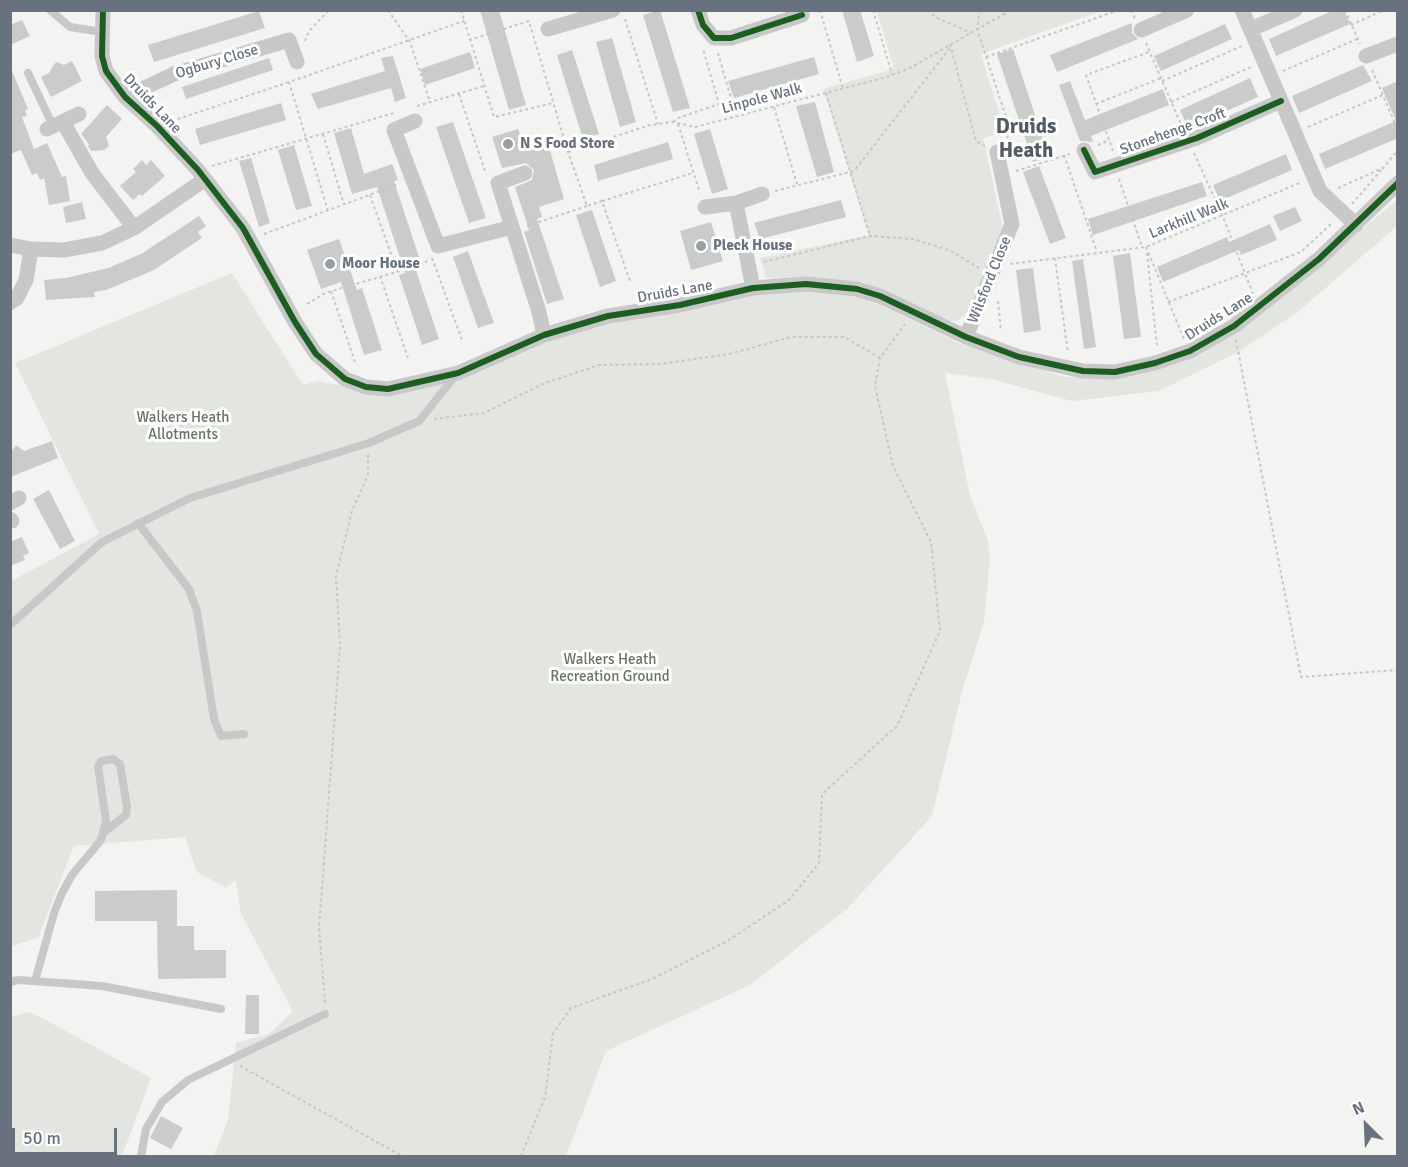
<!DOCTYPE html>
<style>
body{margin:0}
#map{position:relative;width:1408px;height:1167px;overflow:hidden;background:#f3f3f1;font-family:Signika,sans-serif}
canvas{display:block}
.frame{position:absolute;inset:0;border:12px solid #67727e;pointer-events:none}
.north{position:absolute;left:1336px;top:1095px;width:60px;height:60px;-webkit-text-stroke:4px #fff;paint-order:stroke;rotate:336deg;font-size:16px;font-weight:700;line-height:24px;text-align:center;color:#67727e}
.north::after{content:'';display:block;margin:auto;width:21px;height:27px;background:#67727e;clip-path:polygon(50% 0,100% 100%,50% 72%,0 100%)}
.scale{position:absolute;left:12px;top:1128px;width:105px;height:27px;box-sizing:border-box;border:3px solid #67727e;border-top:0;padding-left:8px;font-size:18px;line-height:21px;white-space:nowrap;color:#67727e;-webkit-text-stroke:4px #fff;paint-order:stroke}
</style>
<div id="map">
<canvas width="1408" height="1167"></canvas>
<div class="frame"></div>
<div class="north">N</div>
<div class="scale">50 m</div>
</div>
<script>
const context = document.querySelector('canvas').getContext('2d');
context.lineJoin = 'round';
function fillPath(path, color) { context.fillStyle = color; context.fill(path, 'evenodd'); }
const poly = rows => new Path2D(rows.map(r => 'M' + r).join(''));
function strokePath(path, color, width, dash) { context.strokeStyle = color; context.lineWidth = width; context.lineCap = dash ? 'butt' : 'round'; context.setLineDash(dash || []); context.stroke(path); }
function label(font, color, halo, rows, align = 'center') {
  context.font = font + ' Signika,sans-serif'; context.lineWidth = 6; context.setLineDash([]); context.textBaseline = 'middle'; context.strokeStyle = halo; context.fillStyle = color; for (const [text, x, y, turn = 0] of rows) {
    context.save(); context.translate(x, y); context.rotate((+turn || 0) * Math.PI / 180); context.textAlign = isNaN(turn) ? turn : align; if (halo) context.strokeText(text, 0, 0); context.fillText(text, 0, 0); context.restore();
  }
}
const green = poly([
 [877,11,1101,11,981,54,1005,133,983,138,1003,229,971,311,957,321,946,321,864,282,766,278,760,258,869,235,823,89,894,69],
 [1397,200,1397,226,1299,311,1238,352,1159,391,1072,401,991,379,945,373,970,496,988,541,990,559,984,622,963,688,932,816,848,908,750,985,606,1051,566,1156,214,1156,228,1120,236,1043,269,1034,293,1011,241,914,236,880,226,888,197,872,185,837,74,846,38,938,11,946,11,581,99,534,15,363,232,273,303,385,318,381,388,395,584,328,756,293,811,290,864,297,959,343,1064,377,1134,375,1283,295],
 [27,1012,44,1019,151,1078,122,1156,11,1156,11,1017]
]);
const building = poly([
 [480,10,499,10,526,105,509,110],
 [660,10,690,108,673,112,643,15],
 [842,10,860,10,874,56,857,62],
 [1334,10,1344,10,1350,24,1276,56,1269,39],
 [259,11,265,28,154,62,148,45],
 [22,20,30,36,10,45,10,25],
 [1132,23,1132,33,1138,39,1057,72,1050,55],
 [1225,24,1232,39,1161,71,1154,56],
 [612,38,636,122,620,127,596,42],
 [1013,49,1049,157,1033,162,997,54],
 [572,50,599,134,583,139,557,55],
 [470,52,475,68,425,85,420,69],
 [393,56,406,98,395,102,391,88,318,109,311,94,385,71,381,58],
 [814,57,819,74,734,98,728,81],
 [269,58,273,70,186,99,182,87],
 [72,61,82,81,51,97,41,77,49,73,54,64,57,62,64,65],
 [1363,65,1372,81,1299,113,1292,96],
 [10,66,28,109,25,110,27,116,22,117,34,149,47,143,62,177,66,176,70,201,49,205,44,178,40,180,37,173,32,175,21,150,10,154],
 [1250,78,1258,97,1188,128,1180,110],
 [1070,81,1085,120,1163,89,1169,105,1091,136,1093,142,1080,141,1059,85],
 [1398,81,1398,138,1325,169,1319,154,1396,121,1382,88],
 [815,102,834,172,817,177,796,106],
 [281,103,286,120,200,145,195,129],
 [107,105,122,119,106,137,109,146,104,150,91,151,88,146,89,144,81,134],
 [453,122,486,218,469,223,436,127],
 [351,128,364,174,392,164,398,180,394,181,420,260,413,262,439,339,422,345,399,275,405,273,377,187,352,194,334,133],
 [518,129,524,147,547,140,564,199,539,207,542,217,537,219,564,299,547,304,524,232,529,230,515,187,532,180,534,170,526,163,502,168,492,137],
 [710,129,728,189,712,194,694,134],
 [668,142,673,159,598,181,594,165],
 [294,145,312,206,296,210,278,150],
 [1286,154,1292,170,1220,201,1213,185],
 [251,158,270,223,259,227,239,161],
 [142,160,146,165,151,160,165,176,142,196,140,194,133,200,120,186,136,172,133,169],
 [1039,166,1066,238,1050,244,1023,172],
 [1202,182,1207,196,1093,235,1088,219],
 [841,200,846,217,760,239,754,223],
 [82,202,86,219,66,223,63,207],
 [1295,207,1302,221,1280,231,1273,216],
 [592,210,616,281,600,287,576,215],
 [199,216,206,226,198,232,202,238,154,270,106,290,94,292,95,297,46,300,44,280,66,278,108,268,141,254],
 [711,222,723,261,691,270,680,231],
 [1270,224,1277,240,1241,255,1239,250,1163,282,1157,267,1227,237,1229,242],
 [339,239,357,290,362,288,382,350,364,355,341,282,321,289,307,250],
 [468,251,494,323,478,328,453,257],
 [1130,253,1141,337,1124,339,1113,256],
 [1083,259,1096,347,1084,349,1072,261],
 [1033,268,1041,330,1024,333,1016,270],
 [52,441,58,458,10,477,10,454,16,445,24,451],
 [49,490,75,541,60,549,33,499],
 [22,537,29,553,23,556,25,560,10,566,10,542],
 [177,890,177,926,194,926,194,950,226,950,226,978,158,979,157,921,95,921,95,891],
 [246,995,259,995,259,1034,245,1034],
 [161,1116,183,1128,171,1149,150,1138]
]);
const path = poly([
 [388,10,410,42,430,102],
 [461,10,494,117,553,103],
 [820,10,843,89],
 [873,10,892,74],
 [928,10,935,17,971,33],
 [980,10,977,29,1011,132,1004,141],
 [1131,10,1135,19],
 [1345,10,1360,44],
 [625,19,658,124],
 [1351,25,1384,10],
 [469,40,529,21,568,152,587,206,602,201,630,281],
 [305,41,309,31,329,10],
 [1146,43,1183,129],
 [950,44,976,141,985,146],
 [718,53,736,116],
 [986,57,1119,10],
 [1372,70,1398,130],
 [1283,71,1357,39],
 [1162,81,1242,46],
 [826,93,870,236],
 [459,94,486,174],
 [1171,102,1251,67],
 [1096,104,1161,78],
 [417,106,484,86],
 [774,107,797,184],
 [172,121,289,82],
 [673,122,678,118,719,104,703,49],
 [678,124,700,193],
 [1308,127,1383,95],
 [323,134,344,205],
 [1098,145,1109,140],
 [1113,151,1086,75,1149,52],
 [568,152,650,125,673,122,695,127,887,77,910,68,1011,10],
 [1194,153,1223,217,1253,294],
 [1064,155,1097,252],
 [212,166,394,113],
 [1016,171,1070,154],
 [1119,179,1142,247],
 [1338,188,1383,168,1398,150],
 [775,191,854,171,950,48],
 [370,195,397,271],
 [602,201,693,173],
 [1352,204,1383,168],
 [328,211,289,82,464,21],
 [527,226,587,206],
 [264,234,399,184],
 [1146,247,1184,339],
 [1147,253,1157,346],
 [432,258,462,340],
 [1055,258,1068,353],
 [764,262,870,236,913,239,951,251,979,268],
 [1010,264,1146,247,1302,182],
 [380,276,408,358],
 [331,291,356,365],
 [998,301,1001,331],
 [1168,302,1301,252,1333,222],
 [307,304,325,293,424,264,429,258],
 [1236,340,1301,677,1398,670],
 [434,419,484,413,545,383,599,365,660,364,729,354,791,337,844,337,880,358],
 [325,1003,319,928,340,645,336,576,352,511,368,475,368,454],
 [240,1066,402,1156],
 [521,1156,545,1097,553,1034,571,1008,652,979,729,940,789,900,819,863,822,794,897,726,940,631,931,542,893,466,875,386,880,358,905,324]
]);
const service = poly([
 [50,10,70,27,102,32],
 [28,73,53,126],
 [138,523,189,589,197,611,214,719,221,736,244,734],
 [10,625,102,542,190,498,369,443,419,421,456,375],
 [35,981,54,913,62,893,72,875,101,840,106,821,98,766,101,761,113,759,120,764,127,807,126,815,103,833],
 [10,982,18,980,102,986,221,1009],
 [141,1156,146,1129,162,1102,188,1080,325,1014]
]);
const minor = poly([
 [103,10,102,56,106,71,125,97,157,126,198,170,243,228,295,322,316,354,345,379,366,387,388,389,458,373,544,335,608,316,680,305,753,288,806,284,857,289,880,296,966,337,1019,357,1083,371,1115,372,1155,363,1190,351,1234,326,1319,259,1398,183],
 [698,10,703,25,714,38,731,38,802,15],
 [1242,10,1320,191,1356,225],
 [548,29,613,10],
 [1251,29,1295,10],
 [1141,30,1187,10],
 [1366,56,1398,44],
 [125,97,174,74,289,40,297,62],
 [415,121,394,130,438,246,512,227,539,312,544,335],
 [63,122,92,173,134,228],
 [47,129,79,114],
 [1084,150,1095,172,1197,138,1281,101],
 [736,203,753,288],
 [705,207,736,203,762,194],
 [512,227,498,183,525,173],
 [10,245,31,249,64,250,102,243,134,228,204,180],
 [10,303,17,298,26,280,31,249],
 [966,337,1012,224,997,152],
 [10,503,19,498],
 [10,519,12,521]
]);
const cycleway = poly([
 [103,10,102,56,106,71,125,97,157,126,198,170,243,228,295,322,316,354,345,379,366,387,388,389,458,373,544,335,608,316,680,305,753,288,806,284,857,289,880,296,966,337,1019,357,1083,371,1115,372,1155,363,1190,351,1234,326,1319,259,1398,183],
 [698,10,703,25,714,38,731,38,802,15],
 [1084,150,1095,172,1197,138,1281,101]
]);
const markers = [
 [508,144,6,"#989fa6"],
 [701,246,6,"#989fa6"],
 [330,264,6,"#989fa6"]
];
const streetNames = [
 ["Ogbury Close",217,62,-17],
 ["Linpole Walk",762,99,-15],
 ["Druids Lane",152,104,46],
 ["Stonehenge Croft",1173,132,-20],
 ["Larkhill Walk",1189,219,-22],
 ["Wilsford Close",990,280,-68],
 ["Druids Lane",675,292,-10],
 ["Druids Lane",1219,317,-32]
];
const poiNames = [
 ["N S Food Store",520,144],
 ["Pleck House",713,246],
 ["Moor House",342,264]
];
const parkNames = [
 ["Walkers Heath",183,418],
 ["Allotments",183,435],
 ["Walkers Heath",610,660],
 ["Recreation Ground",610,677]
];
const districtNames = [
 ["Druids",1026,127],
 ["Heath",1026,151]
];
fillPath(green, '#e2e5e0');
fillPath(building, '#cacbcb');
strokePath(path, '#c5c6c6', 2, [3, 3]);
strokePath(service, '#c8c8c9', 8);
strokePath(minor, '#c8c8c9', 15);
strokePath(cycleway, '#1b5e20', 6);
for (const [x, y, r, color] of markers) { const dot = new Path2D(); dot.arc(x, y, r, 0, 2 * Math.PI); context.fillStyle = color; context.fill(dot); strokePath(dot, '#fff', 2); }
label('15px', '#67727e', '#fff', streetNames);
label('bold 15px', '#67727e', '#fff', poiNames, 'left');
label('15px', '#677665', '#fff', parkNames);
label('bold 21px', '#535c64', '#fff', districtNames);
</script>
